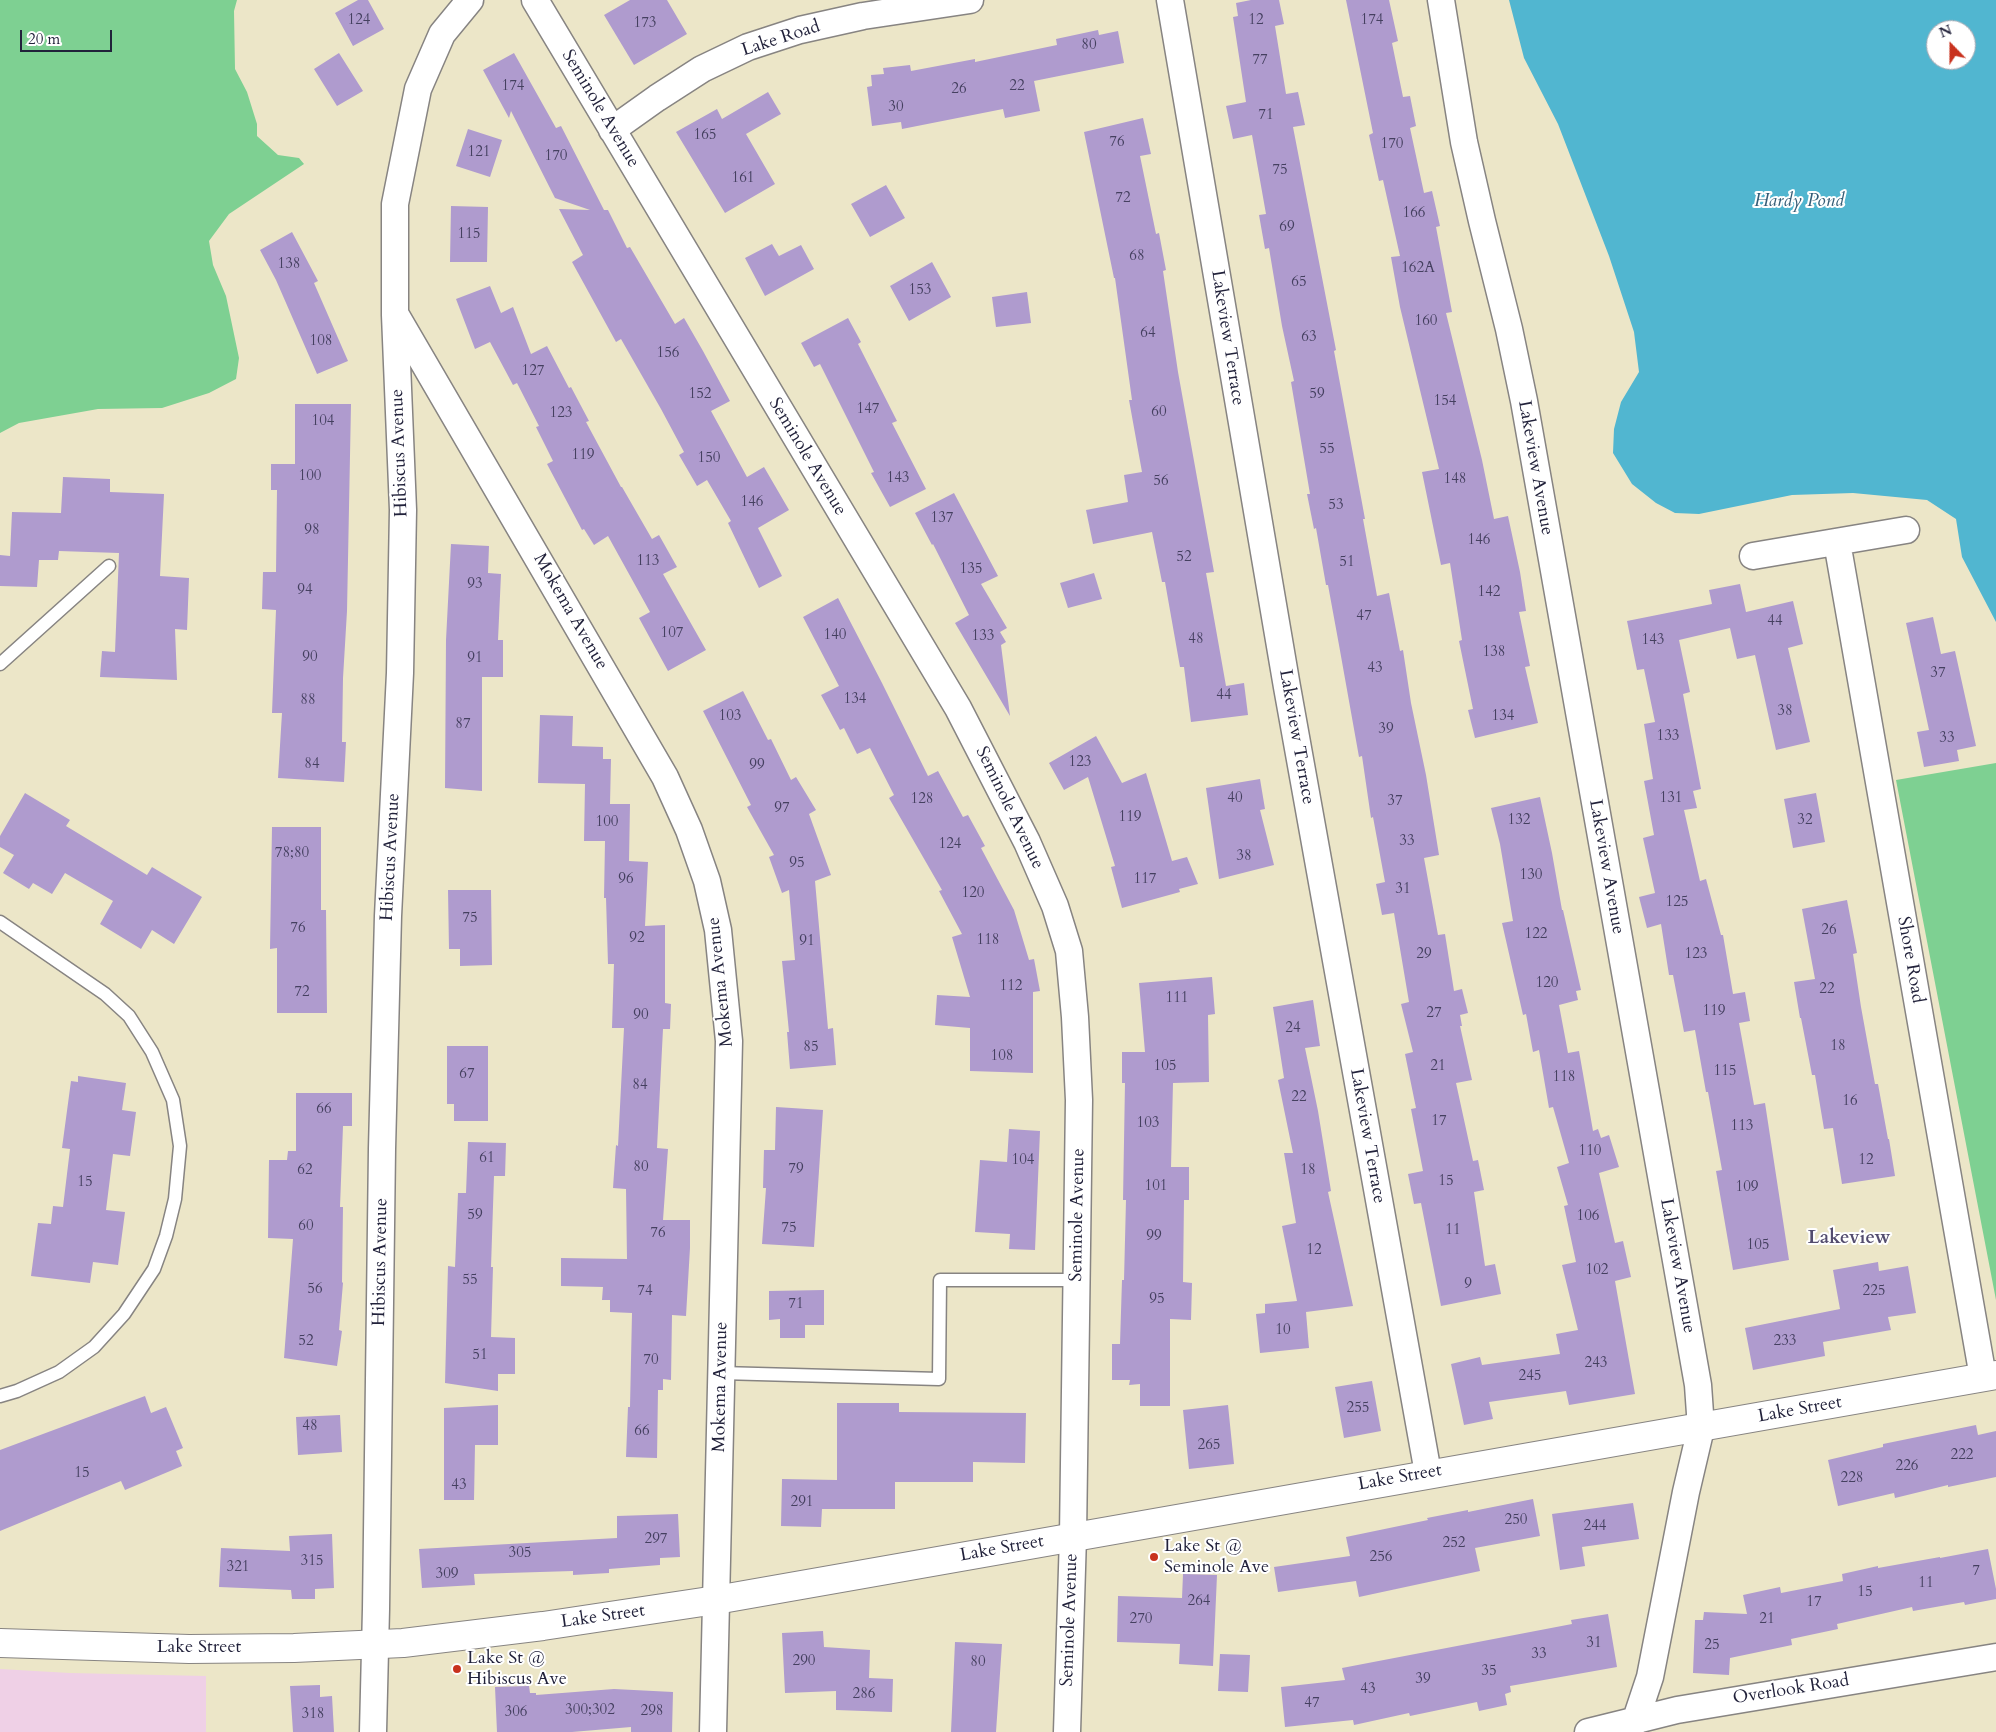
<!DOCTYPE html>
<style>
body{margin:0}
#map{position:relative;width:1996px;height:1732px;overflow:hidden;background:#ece6c8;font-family:Cardo,serif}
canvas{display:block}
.north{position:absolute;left:1926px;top:20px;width:50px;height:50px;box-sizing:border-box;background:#fff;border:1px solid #a7a7b1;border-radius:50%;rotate:338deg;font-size:14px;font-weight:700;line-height:20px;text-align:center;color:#22223b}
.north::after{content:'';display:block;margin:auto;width:18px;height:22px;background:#c8321e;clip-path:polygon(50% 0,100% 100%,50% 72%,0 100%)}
.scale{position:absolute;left:20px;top:30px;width:92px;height:22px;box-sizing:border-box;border:2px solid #22223b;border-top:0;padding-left:6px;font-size:15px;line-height:18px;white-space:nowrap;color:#22223b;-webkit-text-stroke:4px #fff;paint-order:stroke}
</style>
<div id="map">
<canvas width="1996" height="1732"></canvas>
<div class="north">N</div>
<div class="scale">20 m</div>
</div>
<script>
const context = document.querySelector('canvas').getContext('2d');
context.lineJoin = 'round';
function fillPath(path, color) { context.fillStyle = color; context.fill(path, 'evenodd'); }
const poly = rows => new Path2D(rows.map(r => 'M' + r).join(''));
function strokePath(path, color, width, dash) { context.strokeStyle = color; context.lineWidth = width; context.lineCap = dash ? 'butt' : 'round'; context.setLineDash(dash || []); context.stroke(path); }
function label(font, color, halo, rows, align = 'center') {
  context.font = font + ' Cardo,serif'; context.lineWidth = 4; context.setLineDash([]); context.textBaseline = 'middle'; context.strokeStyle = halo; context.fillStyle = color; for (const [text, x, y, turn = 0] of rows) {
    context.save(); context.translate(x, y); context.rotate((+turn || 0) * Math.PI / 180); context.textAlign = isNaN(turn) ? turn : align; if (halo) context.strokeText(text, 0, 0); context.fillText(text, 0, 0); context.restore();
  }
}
const built = poly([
 [0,1669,70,1673,206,1676,206,1732,0,1732]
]);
const green = poly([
 [0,0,237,0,234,11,235,69,247,92,257,124,257,136,278,155,299,158,304,164,229,214,209,241,213,265,226,296,239,358,236,379,209,393,162,408,98,409,19,423,0,433],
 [1996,763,1996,1300,1896,780]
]);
const water = poly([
 [1509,0,1996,0,1996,622,1962,557,1956,519,1927,500,1853,493,1792,495,1699,514,1675,513,1656,503,1632,484,1613,453,1614,429,1621,402,1639,372,1634,332,1609,256,1558,124,1524,58],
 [1936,30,1966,30,1966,60,1936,60]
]);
const building = poly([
 [358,0,368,0,384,29,353,46,335,13],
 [630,0,667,0,687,34,634,65,604,15],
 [1251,0,1279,0,1284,24,1275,26,1286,94,1298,92,1305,125,1293,127,1336,350,1334,351,1365,519,1363,519,1377,596,1389,593,1400,651,1403,650,1411,703,1426,775,1439,855,1424,858,1438,935,1445,934,1454,991,1462,989,1468,1013,1460,1015,1462,1026,1460,1026,1472,1080,1456,1083,1473,1161,1478,1160,1484,1190,1474,1192,1485,1266,1495,1264,1501,1294,1441,1306,1421,1203,1414,1204,1408,1174,1423,1171,1411,1109,1416,1108,1405,1054,1413,1052,1401,1004,1409,1002,1394,913,1382,915,1376,884,1385,882,1373,817,1371,818,1362,756,1359,757,1339,645,1328,585,1326,585,1316,528,1314,529,1307,494,1310,494,1291,382,1294,381,1282,326,1269,248,1265,249,1259,215,1266,214,1252,135,1233,139,1226,106,1246,102,1233,17,1238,16,1236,3],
 [1346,0,1389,0,1398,41,1392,43,1403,97,1410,96,1416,126,1410,128,1424,193,1432,191,1440,226,1436,227,1452,312,1446,313,1482,460,1494,519,1508,516,1520,572,1526,611,1519,612,1530,666,1525,667,1538,723,1475,738,1468,710,1473,709,1459,641,1462,640,1450,563,1441,565,1422,472,1439,469,1400,307,1391,257,1400,256,1383,180,1379,181,1369,135,1373,133],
 [1098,30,1099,35,1118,31,1124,63,1034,81,1040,111,1005,118,1003,109,902,129,901,122,872,126,867,87,872,86,871,75,884,74,883,68,910,65,911,71,975,59,975,62,1057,45,1056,39],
 [339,53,363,91,337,106,314,69],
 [514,53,556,128,561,126,604,210,608,210,627,248,630,247,675,324,684,318,703,351,730,401,711,411,747,477,764,467,789,510,758,528,782,576,759,588,728,523,731,521,707,480,697,486,679,455,684,452,661,409,621,339,616,342,572,262,583,255,559,209,590,210,555,198,511,111,509,118,483,70],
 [768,92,781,114,746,134,775,184,725,213,676,132,717,109,722,119],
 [1143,118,1151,154,1140,156,1156,234,1159,233,1166,270,1163,271,1178,372,1214,572,1206,573,1226,686,1244,683,1248,715,1191,722,1184,667,1180,667,1165,582,1162,582,1152,532,1093,544,1086,510,1128,502,1124,475,1142,472,1129,400,1132,400,1115,278,1114,278,1084,132],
 [468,129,502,140,490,177,456,166],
 [886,185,905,218,870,237,851,204],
 [451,206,488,207,487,262,450,262],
 [292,232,318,281,314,283,348,361,317,374,276,280,260,250],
 [772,244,779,256,801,245,814,269,765,296,745,258],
 [932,262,951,297,909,321,890,286],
 [490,286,501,313,513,307,531,354,547,346,569,388,571,387,589,421,586,422,621,487,622,487,652,539,659,535,677,567,663,574,706,650,668,671,639,618,650,612,608,536,594,545,584,529,582,530,547,464,553,461,536,427,539,426,517,383,513,385,490,342,475,349,456,299],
 [1027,292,1031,323,996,327,992,297],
 [848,318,861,342,858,344,897,421,892,423,926,489,890,507,871,473,874,472,820,364,814,367,801,343],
 [295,404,351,404,347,611,343,678,342,742,346,742,344,782,278,778,282,713,272,713,276,610,262,609,263,572,276,572,277,490,271,490,271,464,295,464],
 [63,477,110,479,110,492,164,494,160,576,189,578,187,630,175,629,177,680,100,677,102,651,115,652,119,553,59,551,58,560,39,560,37,587,0,586,0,555,10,556,12,512,61,513],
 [954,493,998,576,981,584,1007,628,1000,632,1006,642,1001,645,1010,716,955,623,969,615,933,544,932,545,915,513],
 [451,544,489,546,488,573,501,574,498,640,503,640,503,677,482,677,482,791,445,788,446,640],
 [1094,573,1102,599,1068,608,1060,583],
 [1740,584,1746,612,1793,601,1803,644,1788,648,1810,742,1776,750,1755,655,1737,659,1730,628,1679,640,1690,692,1683,694,1701,789,1693,791,1697,808,1684,810,1700,881,1706,879,1721,935,1723,935,1733,994,1745,992,1750,1021,1739,1023,1754,1105,1765,1103,1789,1260,1733,1270,1716,1171,1722,1170,1708,1092,1706,1092,1695,1030,1684,1032,1673,975,1669,975,1661,924,1647,928,1639,897,1655,893,1643,838,1654,835,1644,781,1653,779,1644,724,1655,722,1644,669,1637,670,1627,621,1712,604,1709,590],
 [838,598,882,683,928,776,938,771,963,817,968,815,985,846,981,848,1014,910,1029,960,1034,959,1040,991,1033,992,1033,1073,970,1071,970,1028,935,1025,937,995,970,997,952,937,962,934,939,891,942,890,889,798,894,795,870,748,857,754,844,728,840,730,821,695,839,686,803,617],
 [1933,617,1941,654,1955,651,1976,746,1957,750,1959,761,1924,767,1917,732,1929,730,1906,623],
 [743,691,768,740,771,739,791,780,796,777,816,810,809,814,831,875,815,881,828,1029,833,1028,836,1065,790,1069,787,1032,789,1032,782,961,795,960,789,890,782,893,769,857,774,855,747,807,751,805,703,711],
 [540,715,573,716,572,746,603,747,603,759,611,759,610,804,630,804,629,861,648,862,645,926,665,925,665,1003,671,1004,670,1029,663,1029,657,1148,668,1149,663,1220,690,1220,690,1248,686,1316,672,1315,671,1380,663,1379,663,1390,658,1390,657,1458,626,1457,628,1407,630,1407,632,1313,610,1312,610,1300,602,1300,603,1287,561,1286,561,1258,627,1259,626,1189,613,1188,616,1145,618,1146,624,1028,612,1028,614,964,608,964,606,898,604,898,605,841,584,841,585,784,538,783],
 [1096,736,1122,783,1146,773,1172,861,1187,857,1198,884,1179,889,1180,892,1122,908,1111,867,1115,866,1088,777,1064,790,1049,763],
 [1260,779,1265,809,1260,810,1274,865,1219,879,1206,788],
 [25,793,70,820,66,826,147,875,152,867,202,897,174,944,152,930,141,949,100,924,113,901,65,873,52,894,33,883,29,889,3,873,14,855,0,847,0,836],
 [1816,793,1825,842,1793,848,1784,799],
 [1540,797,1552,853,1562,910,1563,910,1581,990,1576,991,1578,1000,1559,1005,1568,1053,1579,1051,1593,1131,1598,1129,1601,1138,1609,1135,1619,1167,1599,1173,1615,1243,1623,1241,1631,1277,1615,1281,1635,1394,1569,1405,1566,1391,1489,1402,1493,1419,1464,1425,1451,1364,1480,1357,1482,1365,1560,1354,1556,1334,1578,1330,1562,1265,1576,1262,1564,1206,1568,1205,1557,1167,1569,1163,1553,1107,1549,1108,1539,1050,1533,1052,1526,1014,1523,1015,1502,923,1513,921,1500,844,1491,808],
 [272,827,321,827,321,910,326,910,327,1013,277,1013,277,948,270,949],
 [448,890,491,890,492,965,460,966,460,949,449,949],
 [1847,900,1857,953,1853,954,1861,1007,1875,1084,1878,1084,1888,1139,1889,1139,1895,1176,1842,1184,1833,1128,1824,1129,1815,1075,1812,1075,1801,1018,1800,1018,1794,982,1815,979,1802,909],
 [1212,977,1215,1014,1208,1015,1209,1082,1173,1083,1171,1167,1189,1167,1189,1200,1184,1200,1183,1282,1192,1283,1191,1320,1170,1319,1170,1406,1140,1406,1140,1384,1129,1385,1130,1380,1112,1380,1112,1344,1120,1344,1122,1280,1124,1280,1126,1200,1123,1200,1125,1083,1122,1083,1122,1052,1145,1052,1139,983],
 [1313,1000,1320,1046,1305,1048,1318,1111,1331,1191,1328,1192,1353,1306,1306,1312,1309,1348,1260,1353,1256,1314,1265,1313,1265,1304,1297,1301,1282,1226,1296,1223,1284,1153,1293,1153,1278,1080,1284,1078,1273,1007],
 [447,1046,488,1046,488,1121,454,1121,454,1104,447,1104],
 [78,1076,126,1083,122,1110,136,1112,130,1156,113,1154,106,1210,125,1212,118,1265,93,1262,90,1283,31,1276,38,1223,51,1224,53,1206,63,1207,70,1149,62,1148,71,1081,78,1082],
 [296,1093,352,1093,352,1126,343,1126,340,1207,343,1207,342,1282,343,1283,339,1330,342,1331,337,1366,284,1358,293,1239,268,1238,269,1160,287,1160,288,1151,296,1151],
 [776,1107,823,1110,814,1247,762,1244,766,1188,763,1188,764,1150,775,1150],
 [1009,1129,1040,1131,1035,1250,1009,1249,1010,1234,975,1232,980,1160,1007,1162],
 [468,1142,506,1143,505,1176,494,1176,491,1267,493,1267,491,1337,515,1338,515,1374,498,1374,498,1391,445,1383,448,1266,455,1267,458,1193,466,1193],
 [1878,1262,1879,1271,1908,1266,1916,1313,1888,1317,1891,1330,1823,1342,1825,1356,1753,1370,1745,1328,1840,1309,1833,1270],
 [824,1290,824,1325,805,1325,805,1338,780,1338,780,1319,769,1320,769,1291],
 [1372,1381,1381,1431,1344,1438,1335,1387],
 [145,1396,151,1413,166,1407,183,1448,176,1451,182,1466,125,1490,121,1481,0,1531,0,1450],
 [837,1403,899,1403,899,1412,1026,1413,1025,1463,973,1462,973,1482,895,1482,895,1509,822,1509,821,1527,781,1526,782,1479,837,1480],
 [498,1405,498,1445,475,1445,474,1500,444,1500,444,1408],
 [1228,1405,1234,1464,1189,1469,1183,1410],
 [340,1415,342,1452,298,1455,296,1417],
 [1976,1425,1978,1435,1996,1431,1996,1477,1948,1487,1948,1485,1895,1498,1894,1493,1838,1506,1828,1460,1883,1447,1883,1444],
 [1533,1499,1540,1536,1475,1548,1480,1571,1359,1597,1356,1581,1278,1592,1274,1567,1350,1556,1346,1537,1428,1520,1427,1518,1468,1510,1468,1512],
 [1633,1503,1639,1539,1582,1547,1585,1566,1560,1570,1552,1514],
 [678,1514,680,1557,660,1558,660,1565,609,1569,609,1573,573,1575,573,1571,474,1574,475,1585,422,1588,419,1549,617,1538,617,1516],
 [332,1534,334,1588,315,1589,315,1599,292,1599,291,1590,219,1587,221,1548,290,1551,289,1536],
 [1988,1549,1996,1589,1996,1599,1965,1605,1964,1602,1913,1611,1912,1607,1837,1624,1838,1629,1791,1639,1792,1645,1730,1658,1729,1675,1693,1673,1695,1620,1703,1620,1704,1612,1747,1614,1743,1595,1780,1587,1781,1593,1843,1581,1842,1574,1878,1566,1878,1568,1940,1557,1940,1558],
 [1183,1574,1217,1575,1213,1666,1179,1664,1180,1644,1117,1642,1118,1596,1182,1598],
 [1608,1614,1617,1667,1510,1686,1511,1692,1505,1694,1507,1705,1479,1711,1477,1702,1410,1716,1409,1713,1354,1725,1353,1720,1285,1727,1281,1687,1345,1680,1342,1668,1572,1624,1571,1620],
 [823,1631,824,1647,870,1650,869,1678,893,1679,892,1712,836,1710,836,1691,785,1693,782,1633],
 [955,1642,1002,1644,996,1732,951,1732],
 [1220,1654,1250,1655,1248,1692,1218,1691],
 [320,1685,320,1697,332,1696,334,1732,293,1732,290,1686],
 [529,1686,530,1693,536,1693,536,1695,614,1689,673,1692,672,1732,631,1732,631,1727,572,1732,497,1732,495,1687]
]);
const service = poly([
 [0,664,109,566],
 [0,922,105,994,129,1016,152,1052,173,1100,180,1146,175,1199,166,1236,154,1269,124,1314,94,1347,59,1372,17,1391,0,1396],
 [721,1373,939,1379,940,1280,1077,1280]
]);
const minor = poly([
 [535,0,958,708,1027,842,1055,906,1069,951,1075,1017,1079,1100,1073,1536,1067,1732],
 [1170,0,1287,687,1428,1473],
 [1441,0,1464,142,1482,221,1509,329,1524,401,1698,1385,1701,1428,1686,1492,1650,1677,1636,1719,1629,1732],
 [612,130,657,98,702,69,748,47,800,30,863,16,970,0],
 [397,317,665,777,689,830,707,881,718,930,729,1041,713,1732],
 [1837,542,1983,1377],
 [1753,556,1906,530],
 [373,1732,376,1609,382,1149,388,916,400,673,403,510,395,315,395,204,418,89,442,34,470,0],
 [1588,1732,1677,1710,1996,1657]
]);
const tertiary = poly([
 [0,1643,189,1649,294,1648,403,1643,543,1626,716,1600,1996,1375]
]);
const markers = [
 [1154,1557,5,"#c8321e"],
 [457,1669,5,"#c8321e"]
];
const numberNames = [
 ["124",359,21],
 ["12",1256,21],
 ["174",1372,21],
 ["173",645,24],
 ["80",1089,46],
 ["77",1260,61],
 ["174",513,87],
 ["22",1017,87],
 ["26",959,90],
 ["30",896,108],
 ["71",1266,116],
 ["165",705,136],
 ["76",1117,143],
 ["170",1392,145],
 ["121",479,153],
 ["170",556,157],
 ["75",1280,171],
 ["161",743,179],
 ["72",1123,199],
 ["166",1414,214],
 ["69",1287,228],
 ["115",469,235],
 ["68",1137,257],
 ["138",289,265],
 ["162A",1418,269],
 ["65",1299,283],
 ["153",920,291],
 ["160",1426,322],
 ["64",1148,334],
 ["63",1309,338],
 ["108",321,342],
 ["156",668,354],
 ["127",533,372],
 ["152",700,395],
 ["59",1317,395],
 ["154",1445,402],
 ["147",868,410],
 ["60",1159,413],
 ["123",561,414],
 ["104",323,422],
 ["55",1327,450],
 ["119",583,456],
 ["150",709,459],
 ["100",310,477],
 ["143",898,479],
 ["148",1455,480],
 ["56",1161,482],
 ["146",752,503],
 ["53",1336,506],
 ["137",942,519],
 ["98",312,531],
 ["146",1479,541],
 ["52",1184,558],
 ["113",648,562],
 ["51",1347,563],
 ["135",971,570],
 ["93",475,585],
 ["94",305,591],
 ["142",1489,593],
 ["47",1364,617],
 ["44",1775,622],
 ["107",672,634],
 ["140",835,636],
 ["133",983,637],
 ["48",1196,640],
 ["143",1653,641],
 ["138",1494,653],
 ["90",310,658],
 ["91",475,659],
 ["43",1375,669],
 ["37",1938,674],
 ["44",1224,696],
 ["134",855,700],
 ["88",308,701],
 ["38",1785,712],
 ["103",730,717],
 ["134",1503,717],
 ["87",463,725],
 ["39",1386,730],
 ["133",1668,737],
 ["33",1947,739],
 ["123",1080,763],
 ["84",312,765],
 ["99",757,766],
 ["40",1235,799],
 ["131",1671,799],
 ["128",922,800],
 ["37",1395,802],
 ["97",782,809],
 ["119",1130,818],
 ["132",1519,821],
 ["32",1805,821],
 ["100",607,823],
 ["33",1407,842],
 ["124",950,845],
 ["78;80",292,854],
 ["38",1244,857],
 ["95",797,864],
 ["130",1531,876],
 ["96",626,880],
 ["117",1145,880],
 ["31",1403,890],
 ["120",973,894],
 ["125",1677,903],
 ["75",470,919],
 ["76",298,929],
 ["26",1829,931],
 ["122",1536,935],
 ["92",637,939],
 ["118",988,941],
 ["91",807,942],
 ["29",1424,955],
 ["123",1696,955],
 ["120",1547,984],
 ["112",1011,987],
 ["22",1827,990],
 ["72",302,993],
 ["111",1177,999],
 ["119",1714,1012],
 ["27",1434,1014],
 ["90",641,1016],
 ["24",1293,1029],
 ["18",1838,1047],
 ["85",811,1048],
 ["108",1002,1057],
 ["105",1165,1067],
 ["21",1438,1067],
 ["115",1725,1072],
 ["67",467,1075],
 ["118",1564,1078],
 ["84",640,1086],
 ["22",1299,1098],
 ["16",1850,1102],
 ["66",324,1110],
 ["17",1439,1122],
 ["103",1148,1124],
 ["113",1742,1127],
 ["110",1590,1152],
 ["61",487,1159],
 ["104",1023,1161],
 ["12",1866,1161],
 ["80",641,1168],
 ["79",796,1170],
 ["62",305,1171],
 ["18",1308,1171],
 ["15",1446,1182],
 ["15",85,1183],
 ["101",1156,1187],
 ["109",1747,1188],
 ["59",475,1216],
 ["106",1588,1217],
 ["60",306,1227],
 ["75",789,1229],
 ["11",1453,1231],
 ["76",658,1234],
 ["99",1154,1237],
 ["105",1758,1246],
 ["12",1314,1251],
 ["102",1597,1271],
 ["55",470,1281],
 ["9",1468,1285],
 ["56",315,1290],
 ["74",645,1292],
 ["225",1874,1292],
 ["95",1157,1300],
 ["71",796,1305],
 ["10",1283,1331],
 ["52",306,1342],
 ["233",1785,1342],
 ["51",480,1356],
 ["70",651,1361],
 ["243",1596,1364],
 ["245",1530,1377],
 ["255",1358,1409],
 ["48",310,1427],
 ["66",642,1432],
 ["265",1209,1446],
 ["222",1962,1456],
 ["226",1907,1467],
 ["15",82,1474],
 ["228",1852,1479],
 ["43",459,1486],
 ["291",802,1503],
 ["250",1516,1521],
 ["244",1595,1527],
 ["297",656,1540],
 ["252",1454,1544],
 ["305",520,1554],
 ["256",1381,1558],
 ["315",312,1562],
 ["321",238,1568],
 ["7",1976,1572],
 ["309",447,1575],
 ["11",1926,1584],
 ["15",1865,1593],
 ["264",1199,1602],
 ["17",1814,1603],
 ["270",1141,1620],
 ["21",1767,1620],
 ["31",1594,1644],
 ["25",1712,1646],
 ["33",1539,1655],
 ["290",804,1662],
 ["80",978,1663],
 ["35",1489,1672],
 ["39",1423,1680],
 ["43",1368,1690],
 ["286",864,1695],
 ["47",1312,1704],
 ["300;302",590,1711],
 ["298",652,1712],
 ["306",516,1713],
 ["318",313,1715]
];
const streetNames = [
 ["Lake Road",781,39,-18],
 ["Seminole Avenue",600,109,59],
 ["Lakeview Terrace",1227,338,81],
 ["Hibiscus Avenue",400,453,-92],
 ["Seminole Avenue",807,457,59],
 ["Lakeview Avenue",1535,468,80],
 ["Mokema Avenue",570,612,60],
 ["Lakeview Terrace",1296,737,80],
 ["Seminole Avenue",1009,808,64],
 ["Hibiscus Avenue",391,857,-87],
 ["Lakeview Avenue",1606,867,80],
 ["Shore Road",1910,960,80],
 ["Mokema Avenue",721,982,-96],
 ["Lakeview Terrace",1367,1136,80],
 ["Seminole Avenue",1078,1215,-89],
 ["Hibiscus Avenue",381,1262,-89],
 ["Lakeview Avenue",1677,1266,80],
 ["Mokema Avenue",721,1387,-89],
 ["Lake Street",1800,1410,-10],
 ["Lake Street",1400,1478,-10],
 ["Lake Street",1002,1549,-10],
 ["Lake Street",603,1617,-8],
 ["Seminole Avenue",1070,1620,-88],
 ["Lake Street",199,1648],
 ["Overlook Road",1791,1690,-9]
];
const poiNames = [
 ["Lake St @",1164,1547],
 ["Seminole Ave",1164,1568],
 ["Lake St @",467,1659],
 ["Hibiscus Ave",467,1680]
];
const waterNames = [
 ["Hardy Pond",1799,202]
];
const neighbourhoodNames = [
 ["Lakeview",1849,1239]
];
fillPath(built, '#efd0e6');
fillPath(green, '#7ed092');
fillPath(water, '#51b6d0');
fillPath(building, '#af9bce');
strokePath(service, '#878482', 15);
strokePath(minor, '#878482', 29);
strokePath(tertiary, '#878482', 30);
strokePath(service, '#fff', 12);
strokePath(minor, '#fff', 26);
strokePath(tertiary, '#fff', 28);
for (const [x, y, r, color] of markers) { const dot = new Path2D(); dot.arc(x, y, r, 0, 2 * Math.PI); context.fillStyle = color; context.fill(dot); strokePath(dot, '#fff', 2); }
label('15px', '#454060', null, numberNames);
label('18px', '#22223b', '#fff', streetNames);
label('18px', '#22223b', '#fff', poiNames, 'left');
label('italic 19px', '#355d77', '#fff', waterNames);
label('bold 19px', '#534c6e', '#fff', neighbourhoodNames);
</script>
